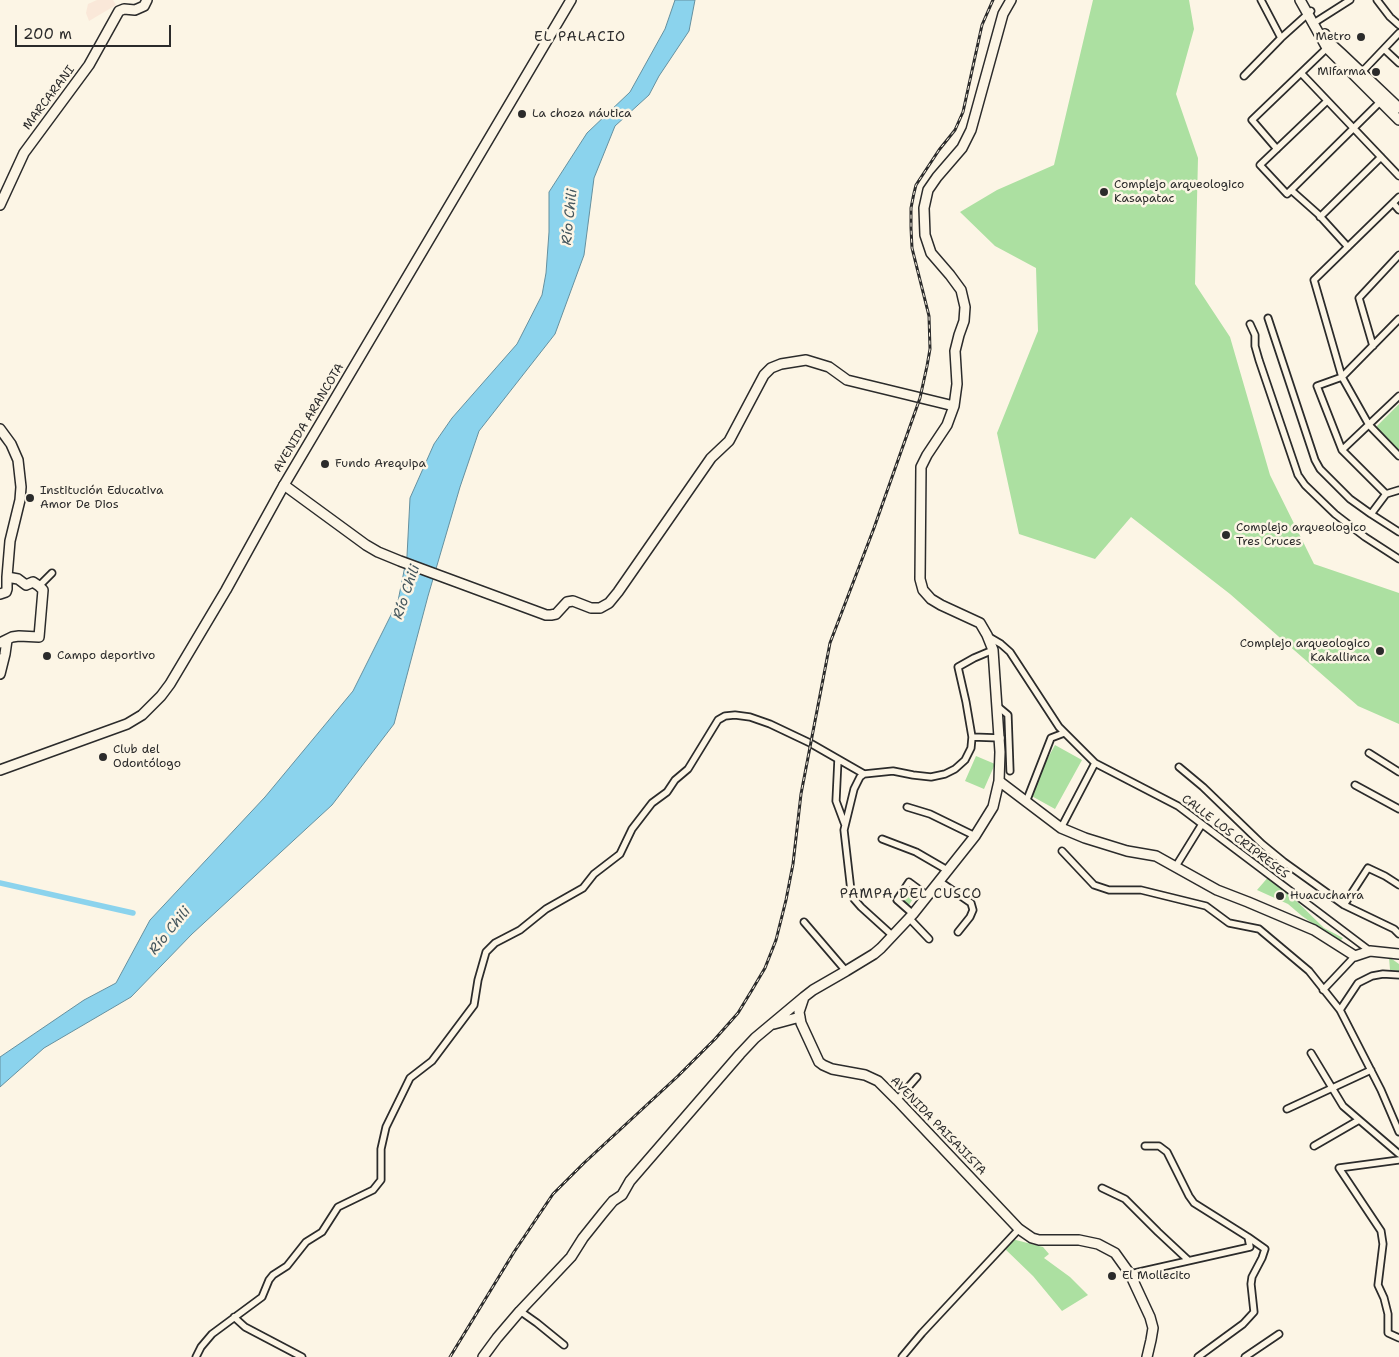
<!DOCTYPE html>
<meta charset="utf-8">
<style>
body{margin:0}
#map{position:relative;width:1399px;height:1357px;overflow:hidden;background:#fcf5e5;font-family:"Shantell Sans",sans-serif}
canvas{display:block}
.scale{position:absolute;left:15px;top:25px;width:156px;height:22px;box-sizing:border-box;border:2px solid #2b2b2b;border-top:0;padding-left:6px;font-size:15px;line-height:18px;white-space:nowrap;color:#2b2b2b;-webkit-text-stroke:4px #fcf5e5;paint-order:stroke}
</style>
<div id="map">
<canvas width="1399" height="1357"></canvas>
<div class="scale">200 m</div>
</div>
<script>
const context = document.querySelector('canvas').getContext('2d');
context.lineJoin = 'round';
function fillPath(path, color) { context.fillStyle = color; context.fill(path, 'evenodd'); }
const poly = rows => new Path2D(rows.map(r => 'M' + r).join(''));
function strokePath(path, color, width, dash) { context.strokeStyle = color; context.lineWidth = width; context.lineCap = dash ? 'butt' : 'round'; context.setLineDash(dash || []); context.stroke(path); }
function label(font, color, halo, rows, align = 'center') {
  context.font = font + ' "Shantell Sans",sans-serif'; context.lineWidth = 5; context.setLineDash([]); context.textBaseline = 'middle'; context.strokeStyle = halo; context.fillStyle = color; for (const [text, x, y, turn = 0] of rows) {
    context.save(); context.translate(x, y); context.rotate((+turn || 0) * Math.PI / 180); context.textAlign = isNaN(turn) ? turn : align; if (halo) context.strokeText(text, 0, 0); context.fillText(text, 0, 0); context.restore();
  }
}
const built = poly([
 [97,0,113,0,116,5,89,21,86,13,88,4]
]);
const green = poly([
 [1093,0,1189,0,1194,29,1176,94,1198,158,1195,284,1230,337,1270,475,1314,564,1399,593,1399,724,1358,706,1230,594,1131,517,1095,559,1019,534,997,433,1038,331,1036,268,995,246,960,212,997,190,1054,165],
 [1399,404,1399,451,1376,427],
 [1055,745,1082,760,1055,809,1028,794],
 [976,756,995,764,984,789,965,781],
 [1270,875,1324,928,1343,938,1339,942,1302,916,1288,904,1257,890],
 [910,885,918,891,909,905,900,899],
 [1389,957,1399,964,1399,971,1390,970],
 [1012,1239,1043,1247,1049,1254,1044,1258,1070,1277,1088,1295,1062,1311,1033,1276,1004,1248]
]);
const water = poly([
 [675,0,695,0,689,31,659,76,649,95,615,126,594,178,584,255,555,334,479,431,460,487,428,596,394,724,332,805,192,934,131,997,44,1048,0,1087,0,1057,84,1000,116,983,150,920,265,797,353,691,398,601,407,556,410,498,434,444,452,418,517,344,542,295,546,273,549,232,549,192,587,133,630,92,665,29,675,0]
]);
const canal = poly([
 [0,883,133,913]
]);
const street = poly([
 [1261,0,1281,38],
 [1377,0,1390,17,1399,25],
 [1317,21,1350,0],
 [1384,49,1399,63],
 [1301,73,1399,176],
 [1360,74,1399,33],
 [1244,76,1281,38,1311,11],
 [1327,101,1260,165,1287,194,1381,101],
 [1277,149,1252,120,1329,46],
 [1291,190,1318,214,1348,247],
 [1399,197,1314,280,1342,377,1369,425,1399,456],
 [1393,203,1399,210],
 [1320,217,1381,157],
 [1268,318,1315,460,1320,469,1350,499,1371,514,1399,532],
 [1250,324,1255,335,1255,346,1259,360,1298,475,1305,485,1335,514,1365,537,1399,559],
 [1373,346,1359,298,1399,255],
 [1342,450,1399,396],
 [1386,494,1342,450,1317,386,1342,377,1399,319],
 [1371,514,1386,494,1399,490],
 [39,586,52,573],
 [989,637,1001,644,1010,652,1059,727,1095,763,1178,806,1370,951],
 [996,705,1008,715,1010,771],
 [972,737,1001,738],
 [1369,753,1399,772],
 [838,759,836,801,845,825],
 [1179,767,1203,787,1262,844,1284,862,1344,905,1394,929,1399,934],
 [1355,785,1399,809],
 [1026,802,1051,738,1064,733],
 [907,807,930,814,975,836],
 [1061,828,1095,763],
 [882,839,916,852,947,870],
 [1062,851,1094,885,1109,890,1141,890,1206,906,1229,923,1259,929,1309,971,1340,1010,1381,1090,1399,1132],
 [1176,866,1202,824],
 [939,881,971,903,973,910,970,917,958,932],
 [1344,905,1368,868,1385,876,1399,885],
 [913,914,897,900,909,882,928,896],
 [909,918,929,939],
 [804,922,846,971],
 [893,936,861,907,854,899,851,891,844,830,854,789,860,777,864,774,893,771,913,775,931,777,945,774,955,769,965,760,971,748,972,737,966,702,958,667,974,658,993,650],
 [1323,990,1355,956],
 [1340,1010,1358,983,1372,976,1383,974,1399,975],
 [1311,1053,1343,1106,1399,1154],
 [897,1100,917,1077],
 [1287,1109,1371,1070],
 [1314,1146,1359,1120],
 [1399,1160,1339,1168,1381,1231,1383,1244,1378,1285,1384,1298,1388,1314,1388,1333,1399,1338],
 [1102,1188,1125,1199,1158,1232,1188,1260],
 [1130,1274,1250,1247,1248,1237,1194,1203,1189,1196,1167,1152,1159,1146,1145,1146],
 [520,1311,537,1323,564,1345],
 [234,1317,245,1327,302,1357],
 [196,1357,201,1347,212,1334,262,1297,269,1280,273,1275,287,1266,306,1242,322,1232,338,1207,373,1190,381,1180,381,1149,386,1127,410,1078,432,1061,474,1005,478,980,486,952,495,943,520,930,546,909,583,888,594,874,620,854,632,829,652,803,667,792,675,780,688,769,718,720,725,716,735,715,750,717,770,724,810,743,864,774],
 [902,1357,922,1333,1019,1229],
 [1198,1357,1243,1324,1254,1312,1251,1284,1252,1277,1262,1258,1265,1249,1248,1237],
 [1245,1357,1279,1334]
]);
const secondary = poly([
 [1011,0,1003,14,971,130,962,148,937,177,928,190,924,208,925,235,931,253,950,275,961,290,965,307,964,321,959,335,955,351,957,384,954,406,947,425,927,455,921,467,920,579,923,590,931,599,941,605,980,623,987,635,993,650,1000,752,999,781,993,807,975,836,913,914,881,948,874,954,846,971,813,990,804,997,799,1012,801,1023,819,1062,823,1065,832,1069,865,1075,878,1081,897,1100,1019,1229,1032,1238,1039,1240,1079,1240,1098,1244,1115,1253,1130,1274,1150,1317,1153,1328,1151,1340,1147,1357],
 [1300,0,1327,48,1399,120],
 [1325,34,1331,44,1342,54,1399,108],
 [0,205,24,153,89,65,119,11,124,9,135,10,144,6,147,0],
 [0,429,11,444,18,460,21,487,20,500,10,541,7,577,7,589,6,592,0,594],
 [284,485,366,545,378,552,400,561,546,615,551,615,556,614,567,602,573,601,591,608,600,608,609,603,618,592,711,458,729,441,764,375,771,368,781,364,806,360,829,367,847,380,954,406],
 [0,643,12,637,19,636,39,637,43,590,39,586,33,582,26,585,18,579,7,577],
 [0,674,5,654,7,640],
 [999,781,1061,828,1085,838,1127,851,1156,856,1217,890,1248,902,1314,930,1355,956,1370,951,1399,954],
 [774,1024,800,1017],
 [483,1357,497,1338,520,1311,571,1257,583,1238,603,1213,613,1201,622,1195,630,1181,740,1054,755,1038,804,997]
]);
const primary = poly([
 [0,770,127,724,142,715,161,696,170,684,226,590,284,485,571,0]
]);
const rail = poly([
 [450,1357,514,1252,553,1194,584,1163,678,1076,715,1039,738,1013,752,990,765,968,776,940,786,900,793,864,801,794,830,643,874,528,920,398,927,366,930,349,929,316,912,248,911,228,911,208,914,193,916,185,939,150,955,130,963,112,982,25,993,0]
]);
const markers = [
 [1361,37,5,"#2b2b2b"],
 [1376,72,5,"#2b2b2b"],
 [522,114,5,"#2b2b2b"],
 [1104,192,5,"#2b2b2b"],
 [325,464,5,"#2b2b2b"],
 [30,498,5,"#2b2b2b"],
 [1226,535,5,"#2b2b2b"],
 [1380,651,5,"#2b2b2b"],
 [47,656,5,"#2b2b2b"],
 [103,757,5,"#2b2b2b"],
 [1280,896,5,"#2b2b2b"],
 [1112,1276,5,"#2b2b2b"]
];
const poiNames = [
 ["Metro",1351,37,"right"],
 ["Mifarma",1366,72,"right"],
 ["La choza náutica",532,114],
 ["Complejo arqueologico",1114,185],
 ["Kasapatac",1114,199],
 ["Fundo Arequipa",335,464],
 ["Institución Educativa",40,491],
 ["Amor De Dios",40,505],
 ["Complejo arqueologico",1236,528],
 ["Tres Cruces",1236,542],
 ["Complejo arqueologico",1370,644,"right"],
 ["Kakallinca",1370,658,"right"],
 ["Campo deportivo",57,656],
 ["Club del",113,750],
 ["Odontólogo",113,764],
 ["Huacucharra",1290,896],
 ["El Mollecito",1122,1276]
];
const streetNames = [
 ["MARCARANI",49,98,-53],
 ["AVENIDA ARANCOTA",309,418,-59],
 ["CALLE LOS CRIPRESES",1235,837,37],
 ["AVENIDA PAISAJISTA",938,1126,46]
];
const neighbourhoodNames = [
 ["EL PALACIO",580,37],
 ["PAMPA DEL CUSCO",911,894]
];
const waterNames = [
 ["Río Chili",570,217,-84],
 ["Río Chili",407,592,-71],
 ["Río Chili",170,931,-51]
];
fillPath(built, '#fae8d9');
fillPath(green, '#ace0a1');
fillPath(water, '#8bd3ed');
strokePath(water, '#65909f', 1);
strokePath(canal, '#8bd3ed', 5.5);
strokePath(street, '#2b2b2b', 9);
strokePath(secondary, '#2b2b2b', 12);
strokePath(primary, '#2b2b2b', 12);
strokePath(street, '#fcf5e5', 5.5);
strokePath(secondary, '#fcf5e5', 9);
strokePath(primary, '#fcf5e5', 9);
strokePath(rail, '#2b2b2b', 3);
strokePath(rail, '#fcf5e5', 1, [4]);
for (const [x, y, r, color] of markers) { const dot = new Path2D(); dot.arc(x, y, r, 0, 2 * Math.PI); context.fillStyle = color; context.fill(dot); strokePath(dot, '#fcf5e5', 2); }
label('12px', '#2b2b2b', '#fcf5e5', poiNames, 'left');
label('12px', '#2b2b2b', '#fcf5e5', streetNames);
context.letterSpacing = '1px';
label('14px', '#2b2b2b', '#fcf5e5', neighbourhoodNames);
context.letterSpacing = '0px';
label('italic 14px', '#43555c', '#fcf5e5', waterNames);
</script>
